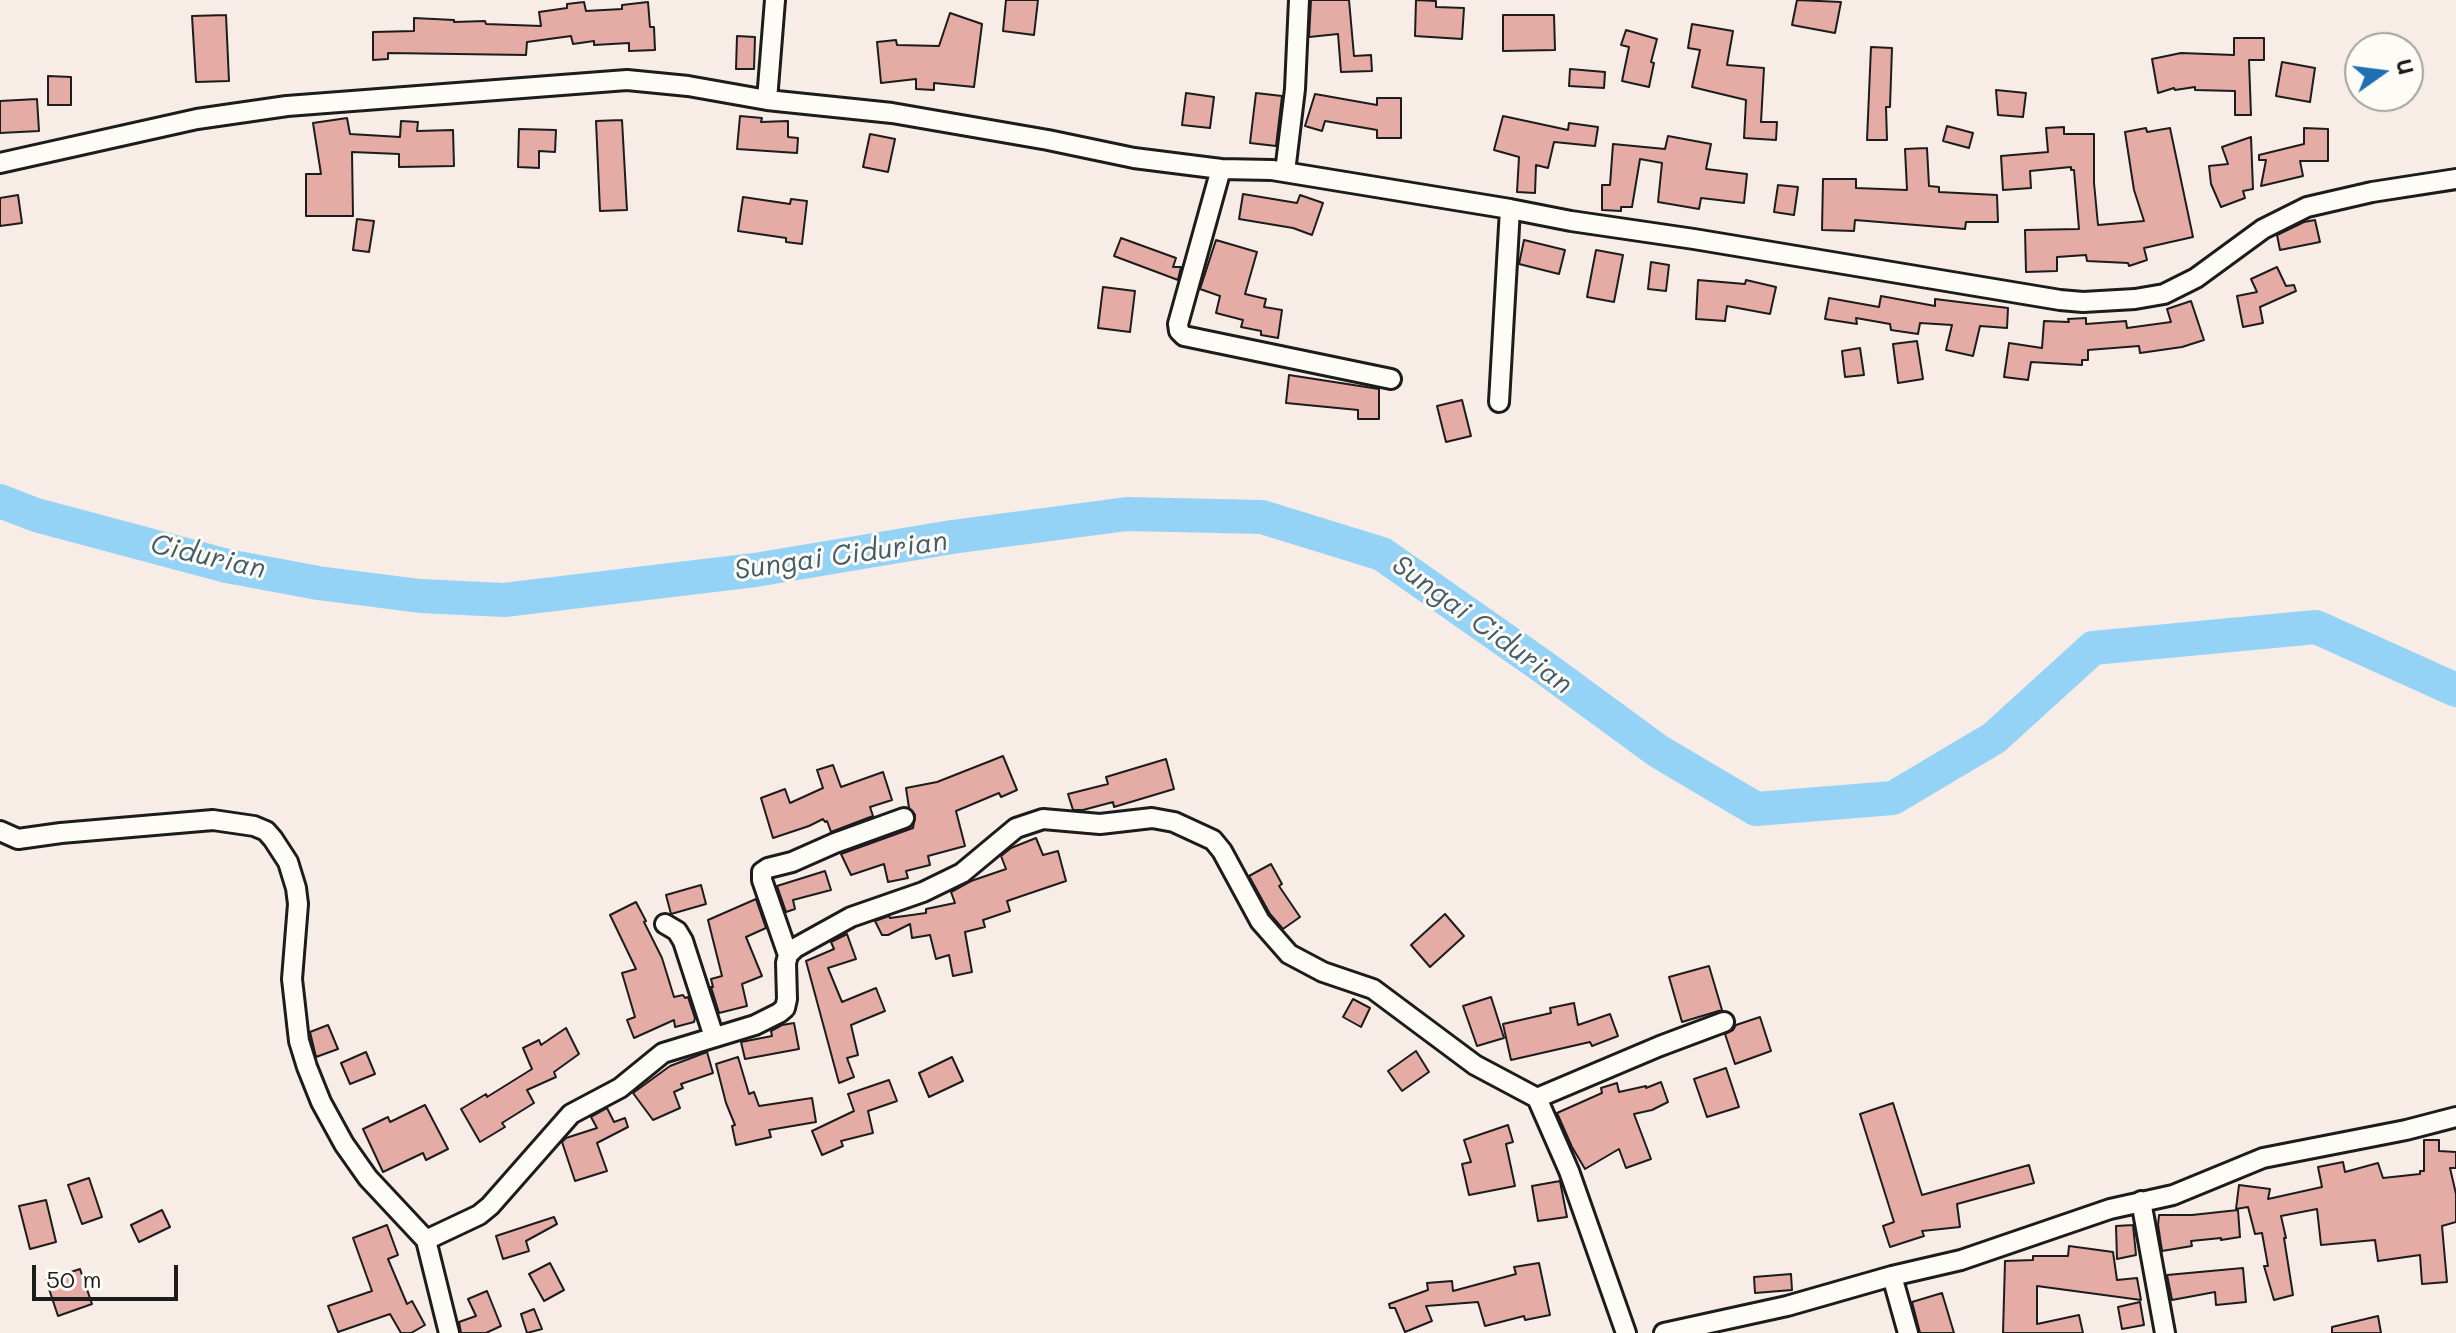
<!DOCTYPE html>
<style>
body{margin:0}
#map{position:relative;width:2456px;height:1333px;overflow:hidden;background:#f8ece7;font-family:Mali,sans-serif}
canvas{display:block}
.north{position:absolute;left:2344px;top:32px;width:80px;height:80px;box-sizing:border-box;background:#fdfcf7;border:2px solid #a3a29f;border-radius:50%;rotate:76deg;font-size:22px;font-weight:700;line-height:32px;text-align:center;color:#1c1c1c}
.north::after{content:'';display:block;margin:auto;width:28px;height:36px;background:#1f6fb2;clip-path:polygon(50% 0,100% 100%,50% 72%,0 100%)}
.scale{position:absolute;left:32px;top:1265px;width:146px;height:36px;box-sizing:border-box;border:4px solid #1c1c1c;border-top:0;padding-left:10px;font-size:24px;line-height:28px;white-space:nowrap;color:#1c1c1c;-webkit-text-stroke:6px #fdfcf7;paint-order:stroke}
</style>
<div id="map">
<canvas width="2456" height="1333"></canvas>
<div class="north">U</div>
<div class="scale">50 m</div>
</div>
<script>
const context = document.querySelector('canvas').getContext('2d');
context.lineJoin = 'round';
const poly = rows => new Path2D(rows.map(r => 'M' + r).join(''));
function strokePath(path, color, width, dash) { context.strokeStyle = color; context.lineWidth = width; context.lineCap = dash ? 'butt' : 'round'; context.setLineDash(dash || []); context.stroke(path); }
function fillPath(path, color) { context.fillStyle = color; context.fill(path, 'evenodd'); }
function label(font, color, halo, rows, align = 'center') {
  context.font = font + ' Mali,sans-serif'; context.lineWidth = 6; context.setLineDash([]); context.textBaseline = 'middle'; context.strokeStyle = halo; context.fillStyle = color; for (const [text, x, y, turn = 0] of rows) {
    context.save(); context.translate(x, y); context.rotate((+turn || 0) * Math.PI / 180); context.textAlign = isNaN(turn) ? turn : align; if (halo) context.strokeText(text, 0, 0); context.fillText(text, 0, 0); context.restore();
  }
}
const river = poly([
 [0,501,36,515,227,566,318,583,420,596,504,600,755,570,952,537,1127,514,1262,517,1382,554,1542,666,1658,751,1756,809,1893,798,1994,738,2093,648,2316,627,2456,690]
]);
const building = poly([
 [1006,0,1038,0,1034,35,1003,31,1006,0],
 [1311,0,1349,0,1354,56,1371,55,1372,71,1341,72,1338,34,1309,37,1311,0],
 [1416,0,1436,1,1436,7,1464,8,1462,39,1415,36,1416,0],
 [1797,0,1841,2,1835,33,1792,25,1797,0],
 [584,2,586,11,622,9,622,5,648,2,650,27,654,27,655,50,629,51,629,43,594,45,594,41,573,44,571,36,527,42,526,55,388,53,388,59,373,60,373,32,414,31,414,18,454,20,454,22,485,21,486,24,541,26,539,12,567,8,567,4,584,2],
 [950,13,982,24,974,87,934,83,934,90,916,89,916,79,881,83,877,42,896,40,897,45,939,46,950,13],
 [226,15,229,81,196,82,192,16,226,15],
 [1503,15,1554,15,1555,50,1503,51,1503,15],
 [1692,24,1733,31,1727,65,1764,68,1761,122,1777,122,1776,140,1744,138,1746,100,1692,87,1700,50,1688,48,1692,24],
 [1626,30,1657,39,1651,62,1654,63,1649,87,1622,81,1629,47,1621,45,1626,30],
 [737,36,755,37,754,69,736,69,737,36],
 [2234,38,2264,38,2264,60,2249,60,2251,115,2235,115,2235,91,2195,90,2195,87,2175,90,2174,88,2158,93,2152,59,2181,53,2234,55,2234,38],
 [1871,47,1892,48,1890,107,1886,107,1887,140,1867,140,1871,47],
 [2282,62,2315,68,2310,102,2276,96,2282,62],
 [1570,69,1605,72,1604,88,1569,86,1570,69],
 [48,76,71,77,71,105,48,105,48,76],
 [1996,90,2026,93,2023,117,1998,115,1996,90],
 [1186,93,1214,97,1210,128,1182,125,1186,93],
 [1256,93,1282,96,1276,146,1250,143,1256,93],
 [1315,94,1377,105,1377,98,1401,98,1401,138,1377,138,1377,130,1325,121,1322,131,1305,126,1315,94],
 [37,99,39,131,0,133,0,101,37,99],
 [740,116,762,118,761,122,788,121,788,137,798,138,797,153,737,149,740,116],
 [1503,116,1568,130,1569,123,1598,127,1595,146,1554,142,1548,168,1536,165,1535,193,1517,192,1519,157,1494,150,1503,116],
 [347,118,350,134,400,137,401,121,418,122,417,131,453,130,454,166,399,167,399,154,352,152,353,216,306,216,306,174,321,174,313,123,347,118],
 [622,120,627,210,600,211,596,121,622,120],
 [1947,126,1973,133,1969,148,1943,141,1947,126],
 [2064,127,2064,134,2094,134,2094,183,2098,225,2144,221,2134,190,2125,132,2146,128,2147,132,2170,128,2193,237,2144,248,2147,260,2129,266,2128,263,2087,261,2086,255,2057,257,2057,271,2026,272,2025,230,2079,229,2074,170,2071,170,2071,167,2030,171,2031,188,2003,190,2001,156,2048,152,2046,128,2064,127],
 [2304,128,2328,129,2328,161,2300,161,2303,176,2261,186,2266,160,2259,160,2259,155,2304,144,2304,128],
 [519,129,556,130,555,152,539,151,539,168,518,167,519,129],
 [870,134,895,139,888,172,863,167,870,134],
 [1668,136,1711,144,1706,169,1747,174,1744,203,1701,198,1699,209,1658,202,1662,163,1640,159,1632,207,1621,207,1621,211,1602,210,1602,185,1610,185,1613,144,1665,149,1668,136],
 [2251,137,2253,189,2243,191,2245,198,2221,207,2211,184,2209,166,2228,164,2222,147,2251,137],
 [1927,148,1929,186,1939,187,1939,192,1997,195,1998,222,1966,222,1965,229,1855,220,1854,231,1822,230,1823,179,1856,179,1856,188,1907,190,1905,149,1927,148],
 [1778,185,1798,187,1794,215,1774,212,1778,185],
 [1243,194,1297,203,1300,195,1323,203,1312,235,1293,228,1239,219,1243,194],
 [18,195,22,223,0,226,0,198,18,195],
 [743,197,790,204,791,199,807,201,802,244,786,242,786,238,738,231,743,197],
 [357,219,374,221,369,252,353,250,357,219],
 [2315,220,2320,242,2280,250,2277,235,2304,222,2315,220],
 [1121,238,1176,258,1173,267,1181,267,1178,280,1114,256,1121,238],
 [1216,240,1257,252,1245,294,1266,299,1264,307,1282,310,1278,338,1261,335,1261,331,1241,327,1243,320,1216,313,1220,296,1200,289,1216,240],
 [1524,240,1565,250,1559,274,1519,264,1524,240],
 [1596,250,1623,255,1614,302,1587,297,1596,250],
 [1651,262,1669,265,1666,291,1648,289,1651,262],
 [2277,267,2286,286,2294,285,2296,291,2260,307,2263,323,2243,327,2237,296,2257,292,2251,279,2277,267],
 [1698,280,1745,284,1746,280,1776,287,1770,314,1727,306,1725,321,1696,319,1698,280],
 [1103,287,1135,291,1130,332,1098,328,1103,287],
 [1881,296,1935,306,1935,299,2008,308,2007,328,1980,326,1973,356,1946,350,1952,325,1920,323,1918,334,1891,330,1890,324,1856,318,1857,324,1825,319,1829,298,1879,307,1881,296],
 [2191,301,2204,340,2182,347,2140,353,2139,346,2088,350,2088,360,2082,360,2082,365,2031,362,2028,380,2004,377,2009,343,2042,348,2044,321,2069,322,2068,319,2086,318,2086,324,2126,321,2127,328,2171,322,2167,309,2191,301],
 [1917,341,1923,379,1898,383,1893,344,1917,341],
 [1860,348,1864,375,1845,377,1842,351,1860,348],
 [1289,375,1379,389,1379,419,1358,419,1358,410,1286,403,1289,375],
 [1462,400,1471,436,1446,442,1437,406,1462,400],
 [1003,756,1017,790,1001,797,999,793,956,811,965,846,928,856,930,865,906,871,908,878,888,882,884,864,851,875,841,854,913,828,915,815,909,808,906,788,937,782,1003,756],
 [1166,759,1174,789,1114,807,1113,802,1083,810,1073,810,1068,794,1108,784,1106,777,1166,759],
 [833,765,841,787,883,772,892,800,870,807,873,816,831,832,827,821,825,822,823,819,809,826,773,838,761,798,785,789,790,803,823,788,817,770,833,765],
 [1036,838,1043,855,1058,851,1066,881,1007,901,1010,911,983,920,985,927,965,932,972,972,953,976,949,955,936,959,930,935,912,938,910,924,888,935,882,935,875,921,889,916,890,918,926,913,926,909,955,903,951,892,971,881,1006,869,1001,856,1011,848,1036,838],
 [1271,864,1282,884,1279,886,1300,917,1283,929,1270,914,1249,876,1271,864],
 [825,871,831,890,793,900,795,909,786,912,777,886,825,871],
 [701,885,706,904,671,914,666,895,701,885],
 [756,899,766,928,746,937,762,976,742,984,747,1006,719,1013,711,987,713,987,711,979,722,976,708,920,756,899],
 [636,902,646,921,644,922,662,958,674,997,683,995,685,998,688,997,695,1018,694,1022,675,1027,674,1020,634,1038,627,1020,635,1017,622,973,636,969,610,915,636,902],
 [1445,914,1464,936,1430,967,1411,945,1445,914],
 [847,934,856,959,828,968,842,1002,876,988,885,1011,851,1025,858,1055,847,1058,854,1077,839,1083,806,961,834,949,831,942,847,934],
 [1709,966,1722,1010,1682,1022,1669,977,1709,966],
 [1491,997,1504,1038,1477,1046,1463,1006,1491,997],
 [1353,999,1370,1008,1361,1027,1343,1017,1353,999],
 [1574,1003,1578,1025,1610,1014,1618,1036,1592,1046,1590,1042,1511,1060,1503,1024,1551,1013,1550,1008,1574,1003],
 [1760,1017,1771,1051,1735,1064,1725,1034,1733,1030,1736,1025,1760,1017],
 [794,1023,799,1049,745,1059,741,1042,772,1036,771,1031,782,1025,794,1023],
 [328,1025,338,1049,316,1057,310,1032,328,1025],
 [566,1028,579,1054,554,1072,556,1077,527,1090,534,1103,502,1123,505,1127,480,1142,461,1109,486,1094,487,1097,532,1069,523,1048,539,1040,541,1045,566,1028],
 [1416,1051,1429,1072,1402,1091,1388,1071,1416,1051],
 [366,1052,375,1074,350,1084,341,1063,366,1052],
 [707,1052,713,1073,681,1084,683,1088,674,1092,680,1108,653,1120,633,1093,670,1066,707,1052],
 [738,1057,749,1094,754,1092,759,1106,812,1098,816,1122,769,1130,771,1137,736,1145,732,1126,735,1125,726,1103,716,1064,738,1057],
 [952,1057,963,1081,929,1097,919,1073,952,1057],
 [1726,1068,1739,1107,1707,1117,1694,1079,1726,1068],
 [889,1080,897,1101,868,1111,873,1133,841,1141,843,1146,822,1155,812,1131,854,1111,848,1094,889,1080],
 [1661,1082,1668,1102,1652,1110,1634,1114,1651,1159,1626,1168,1619,1149,1585,1169,1572,1147,1557,1113,1602,1093,1601,1088,1617,1083,1619,1092,1646,1086,1646,1088,1661,1082],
 [1893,1103,1922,1195,2029,1165,2034,1183,1957,1204,1960,1227,1922,1231,1924,1236,1890,1247,1883,1226,1894,1222,1860,1114,1893,1103],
 [425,1105,448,1149,426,1160,423,1153,383,1172,363,1129,388,1117,390,1122,425,1105],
 [607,1108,614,1122,625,1118,628,1127,597,1143,607,1171,575,1181,562,1142,566,1138,597,1128,591,1117,607,1108],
 [1508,1125,1513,1142,1506,1144,1515,1186,1469,1195,1462,1164,1471,1162,1464,1140,1508,1125],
 [2424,1140,2439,1140,2439,1151,2456,1152,2456,1168,2450,1168,2456,1194,2456,1222,2442,1226,2447,1282,2422,1284,2420,1255,2378,1261,2375,1240,2321,1245,2317,1209,2281,1216,2286,1238,2284,1238,2293,1295,2274,1300,2264,1266,2268,1266,2262,1233,2255,1234,2248,1207,2236,1209,2239,1185,2270,1189,2268,1199,2322,1187,2318,1167,2343,1162,2345,1172,2378,1163,2383,1178,2420,1174,2420,1171,2424,1171,2424,1140],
 [89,1178,102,1217,82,1224,68,1185,89,1178],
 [1560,1181,1567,1217,1538,1221,1532,1186,1560,1181],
 [46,1200,56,1242,30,1249,19,1206,46,1200],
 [162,1210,170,1227,139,1242,131,1225,162,1210],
 [2238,1210,2240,1237,2221,1240,2221,1238,2191,1241,2192,1246,2162,1251,2158,1225,2159,1215,2192,1215,2238,1210],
 [554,1217,557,1224,526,1241,529,1251,503,1259,496,1236,554,1217],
 [387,1225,398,1255,388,1259,407,1304,412,1301,425,1325,411,1333,401,1333,390,1314,338,1332,328,1306,372,1291,353,1238,387,1225],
 [2133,1225,2136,1255,2117,1259,2116,1226,2133,1225],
 [2069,1246,2113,1252,2117,1280,2137,1278,2141,1300,2037,1286,2037,1324,2079,1315,2083,1333,2003,1333,2005,1261,2033,1260,2033,1256,2068,1256,2069,1246],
 [550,1263,564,1290,544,1301,529,1274,550,1263],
 [1539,1263,1550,1315,1525,1320,1524,1316,1485,1326,1478,1302,1426,1306,1432,1321,1405,1332,1395,1308,1390,1308,1389,1304,1428,1290,1427,1283,1452,1281,1453,1291,1516,1274,1514,1267,1539,1263],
 [2243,1268,2246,1302,2216,1305,2215,1292,2172,1300,2167,1275,2243,1268],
 [80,1269,92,1304,58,1316,46,1280,80,1269],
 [1791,1274,1792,1290,1755,1293,1754,1277,1791,1274],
 [487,1291,501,1326,486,1333,461,1333,459,1322,476,1316,468,1299,487,1291],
 [1942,1293,1954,1333,1920,1333,1912,1302,1942,1293],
 [2140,1302,2144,1325,2122,1329,2118,1307,2140,1302],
 [534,1309,542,1329,527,1333,521,1314,534,1309],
 [2378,1316,2381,1333,2332,1333,2332,1327,2378,1316]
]);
const minor = poly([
 [767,100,775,0],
 [0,163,197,119,287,106,627,80,688,86,767,100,892,113,1048,140,1134,158,1221,169,1272,170,1510,209,1571,221,1694,239,2060,300,2083,302,2135,299,2164,294,2196,278,2263,229,2307,207,2372,192,2456,179],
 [1221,169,1178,324,1179,331,1184,336,1391,379],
 [1285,172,1295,89,1299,0],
 [1499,402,1510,209],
 [0,831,18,839,61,833,213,820,254,826,266,831,273,839,288,862,296,888,298,904,292,979,299,1041,307,1067,321,1102,344,1144,368,1178,426,1240,449,1333],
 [665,924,677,931,683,941,714,1037],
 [788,955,762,880,762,872,768,868,792,862,835,843,904,818],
 [1537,1098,1660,1046,1724,1022],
 [2141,1201,2165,1333],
 [426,1240,479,1215,490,1206,571,1114,620,1088,663,1053,755,1025,779,1013,785,1008,787,999,786,963,788,955,795,948,851,917,923,892,962,873,1016,828,1043,819,1100,824,1152,818,1174,822,1213,840,1222,851,1260,921,1289,954,1323,972,1373,989,1475,1065,1537,1098,1569,1171,1626,1333],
 [1892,1276,1908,1333],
 [1664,1333,1787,1306,1892,1276,1961,1260,2110,1209,2173,1195,2263,1158,2406,1130,2456,1117]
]);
const waterNames = [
 ["Sungai Cidurian",841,556,-8],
 ["Cidurian",208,557,13],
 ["Sungai Cidurian",1482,625,36]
];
strokePath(river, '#95d3f6', 34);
fillPath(building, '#e5aba5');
strokePath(building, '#1c1c1c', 2);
strokePath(minor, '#1c1c1c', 24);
strokePath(minor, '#fdfcf7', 18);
label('italic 28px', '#465c68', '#fdfcf7', waterNames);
</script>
